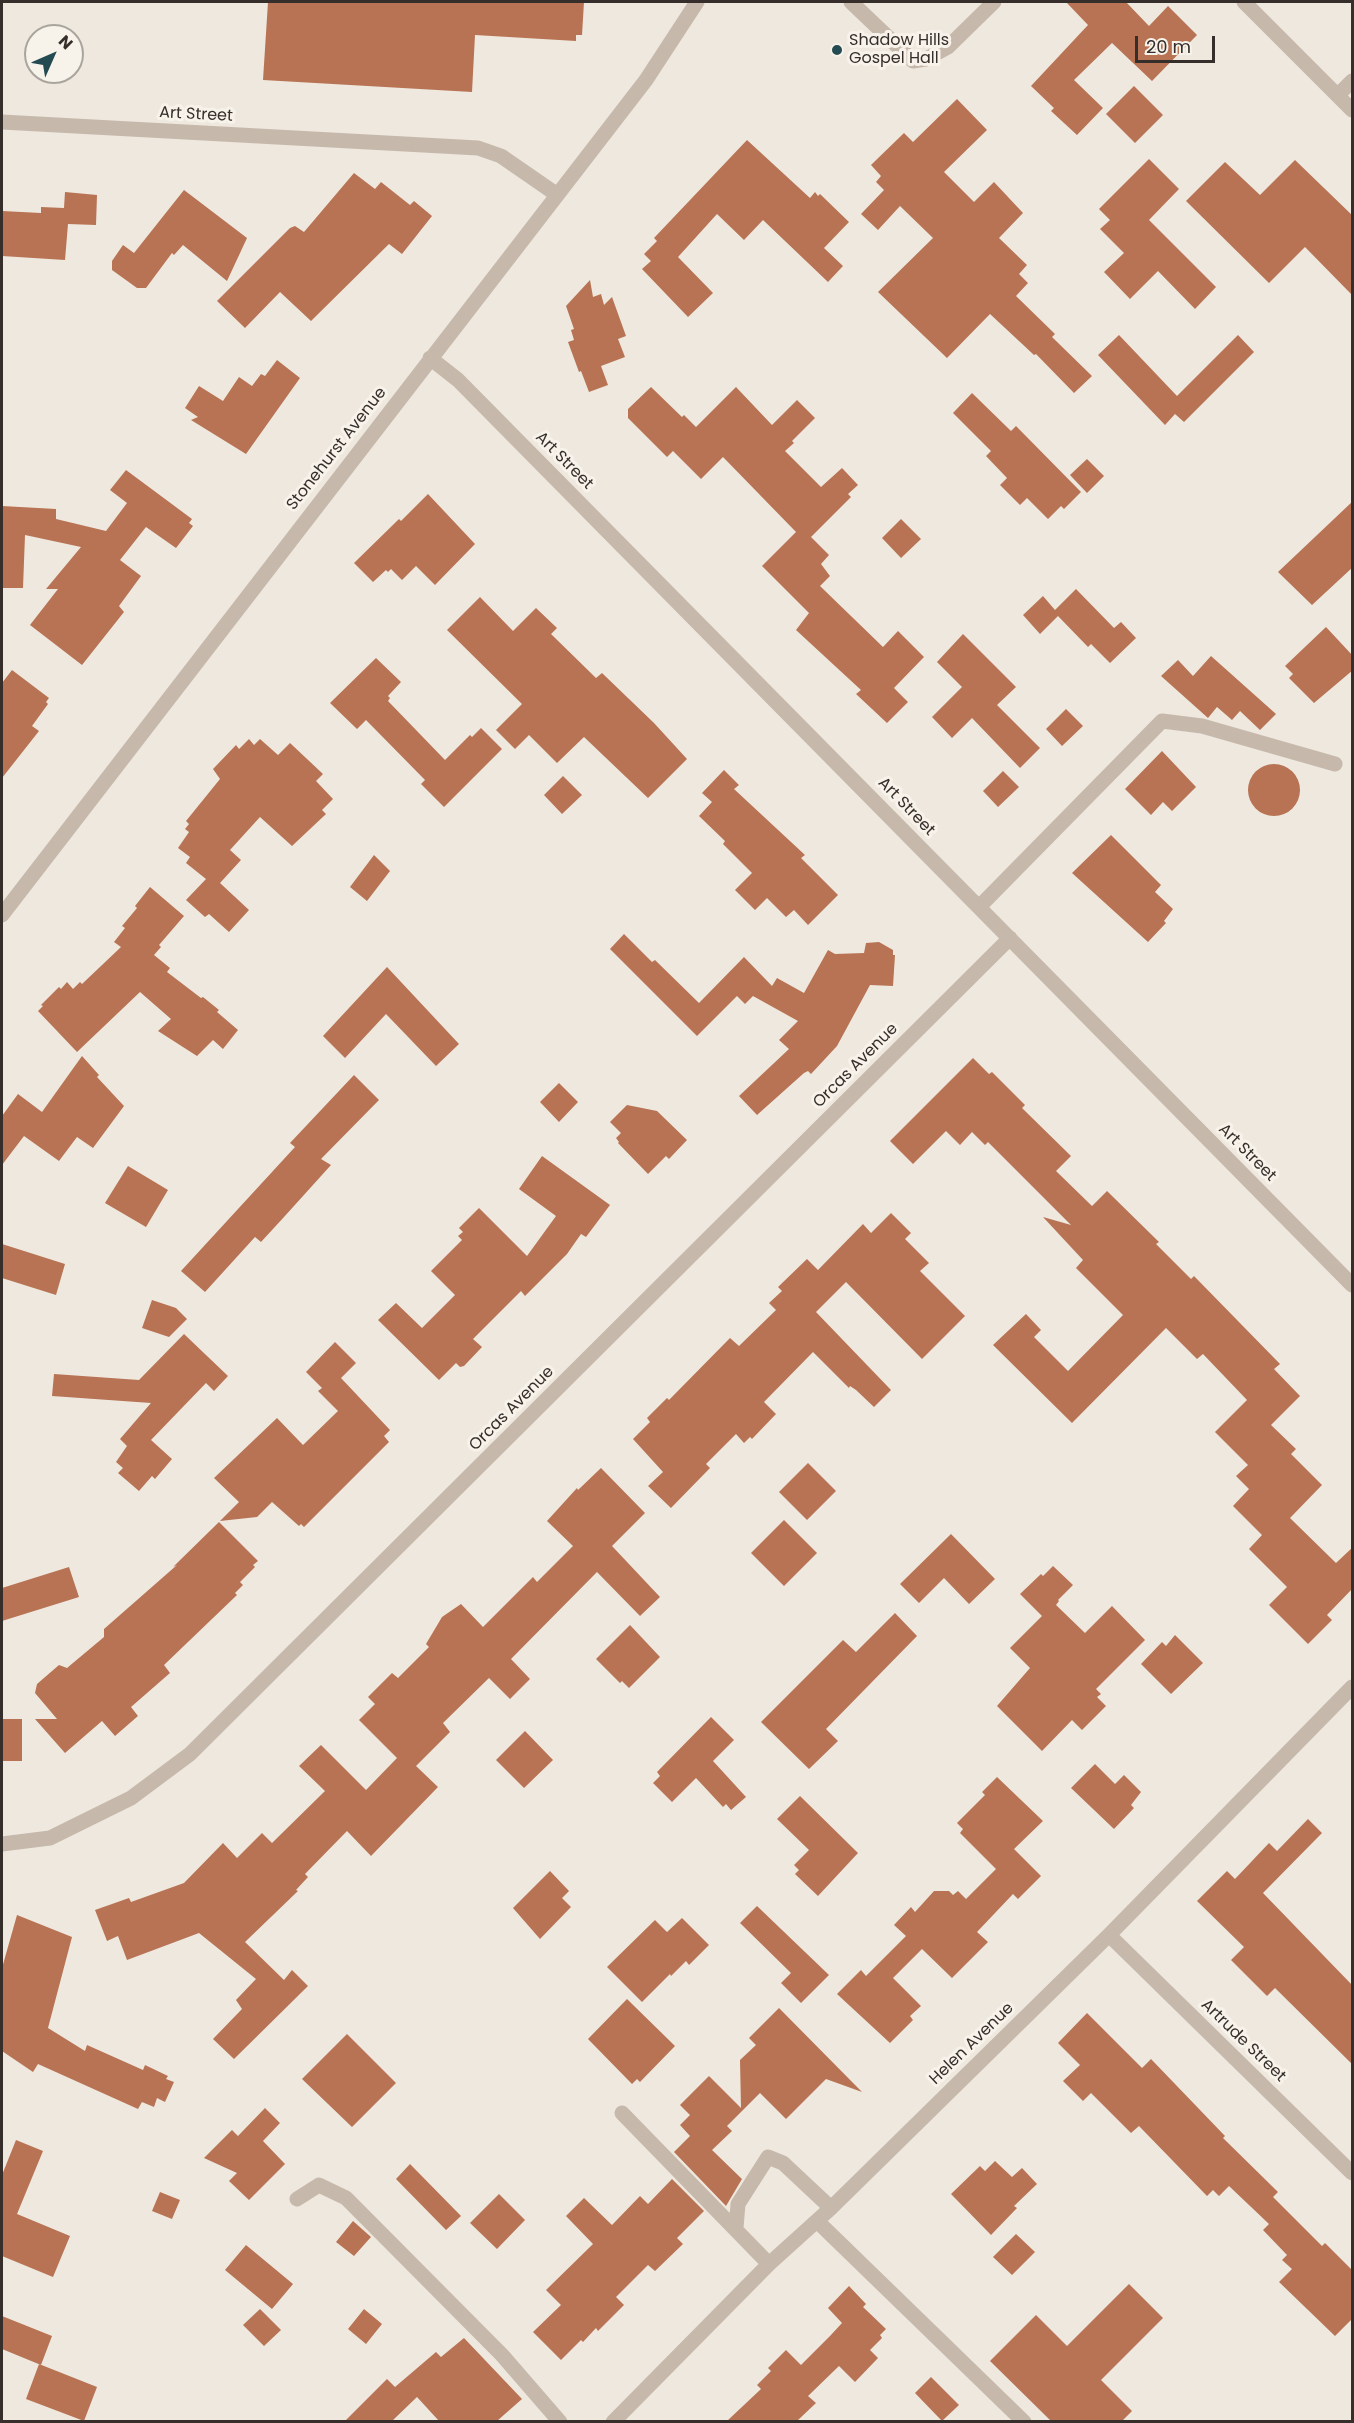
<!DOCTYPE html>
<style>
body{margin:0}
#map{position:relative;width:1354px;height:2423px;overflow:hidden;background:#efe8de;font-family:Poppins,sans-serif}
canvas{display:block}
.frame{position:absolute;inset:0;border:3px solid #352e2a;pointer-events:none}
.north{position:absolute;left:24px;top:24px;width:60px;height:60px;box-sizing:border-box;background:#f7f2ea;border:2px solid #a9a49d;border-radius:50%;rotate:45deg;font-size:16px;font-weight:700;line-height:24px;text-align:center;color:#352e2a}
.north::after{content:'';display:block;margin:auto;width:21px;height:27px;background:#244b51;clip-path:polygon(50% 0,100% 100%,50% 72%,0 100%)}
.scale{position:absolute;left:1135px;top:36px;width:80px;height:27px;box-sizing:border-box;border:3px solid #352e2a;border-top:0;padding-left:8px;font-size:18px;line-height:21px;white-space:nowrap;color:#352e2a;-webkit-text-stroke:4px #f7f2ea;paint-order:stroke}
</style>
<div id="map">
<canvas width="1354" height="2423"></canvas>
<div class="frame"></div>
<div class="north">N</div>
<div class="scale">20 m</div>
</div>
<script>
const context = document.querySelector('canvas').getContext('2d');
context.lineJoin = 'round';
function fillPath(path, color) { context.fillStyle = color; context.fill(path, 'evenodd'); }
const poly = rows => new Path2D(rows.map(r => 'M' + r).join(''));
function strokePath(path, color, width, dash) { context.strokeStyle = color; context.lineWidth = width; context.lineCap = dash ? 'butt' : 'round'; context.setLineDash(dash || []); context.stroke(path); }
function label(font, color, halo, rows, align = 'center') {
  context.font = font + ' Poppins,sans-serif'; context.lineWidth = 6; context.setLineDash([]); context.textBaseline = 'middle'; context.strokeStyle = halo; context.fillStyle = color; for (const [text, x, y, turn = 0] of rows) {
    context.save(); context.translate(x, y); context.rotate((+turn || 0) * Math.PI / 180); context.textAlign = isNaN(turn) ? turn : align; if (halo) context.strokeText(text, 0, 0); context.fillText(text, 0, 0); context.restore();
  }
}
const building = poly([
 [268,2,584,2,582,35,576,35,576,41,475,35,472,92,263,80],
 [1066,2,1126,2,1149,26,1168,6,1197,35,1152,81,1112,43,1074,80,1103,108,1077,135,1051,111,1054,108,1031,86,1088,25],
 [1134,86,1163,115,1135,143,1106,114],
 [957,99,987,130,944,172,974,202,994,182,1023,213,999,238,1027,265,1019,274,1028,283,1016,296,1055,334,1052,337,1092,376,1074,393,1036,354,1034,355,990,314,947,358,878,292,933,238,900,206,878,230,861,214,884,190,876,182,881,176,871,165,904,133,913,142],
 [747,140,810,198,815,192,818,196,820,194,849,222,824,248,843,266,828,282,763,220,744,240,717,214,678,257,713,293,688,317,642,269,651,261,644,254,657,241,654,238],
 [1149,159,1179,189,1149,220,1216,287,1195,309,1158,271,1130,299,1104,272,1124,253,1100,229,1110,220,1099,209],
 [1295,160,1353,216,1353,296,1305,247,1269,283,1186,201,1225,162,1260,195],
 [354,173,375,189,381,182,410,205,414,201,432,216,402,254,389,244,311,321,280,292,245,328,217,301,290,228,295,226,304,232],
 [184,190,247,238,227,281,183,245,174,255,172,253,146,288,137,288,112,270,112,261,123,245,134,253],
 [65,192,97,195,96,225,68,224,65,260,2,256,2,211,41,213,41,207,64,208],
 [590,280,593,297,601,294,604,305,612,297,626,336,618,339,625,357,601,366,608,385,589,392,581,371,579,372,568,342,574,340,571,330,574,329,566,306],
 [1119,335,1177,396,1238,335,1254,352,1184,422,1175,414,1165,425,1098,355],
 [277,360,300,378,246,454,191,420,198,417,185,408,199,386,223,401,239,377,252,386,261,374,265,376],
 [651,387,682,417,684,415,696,427,736,387,772,425,797,400,815,418,792,441,794,443,785,451,821,487,842,468,858,485,848,494,851,497,811,537,829,555,821,564,830,576,820,586,883,647,898,631,924,657,894,688,908,702,887,723,856,694,861,690,796,630,809,613,762,566,796,532,723,457,701,479,673,451,667,457,628,418,628,409],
 [972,393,1011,431,1016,426,1081,492,1064,509,1061,506,1048,519,1027,498,1020,505,1000,485,1007,478,986,456,991,451,953,413],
 [1087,459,1104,476,1087,493,1070,475],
 [126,470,192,519,189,523,193,526,176,548,146,527,120,560,141,576,119,606,124,612,82,665,30,625,58,589,46,589,81,547,25,535,23,588,2,588,2,506,56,509,56,519,106,531,127,503,110,490],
 [428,494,475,544,435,585,416,566,402,580,391,569,388,572,386,570,373,582,354,563,399,519,401,521],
 [1353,501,1353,567,1312,605,1278,572],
 [901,519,921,539,901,558,882,538],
 [1076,589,1114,628,1121,622,1136,638,1110,663,1091,644,1088,647,1058,616,1040,634,1023,615,1043,596,1055,610],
 [480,597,513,631,536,608,557,628,551,634,596,678,602,673,654,723,687,759,648,798,584,737,557,763,529,735,515,749,496,730,522,704,447,630],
 [1326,627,1353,656,1353,670,1314,703,1289,678,1293,674,1285,666],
 [963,634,1016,687,997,705,1040,748,1020,768,972,718,952,738,932,717,962,687,937,662],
 [1211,656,1276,714,1260,730,1240,711,1232,720,1217,707,1208,718,1161,676,1178,660,1193,676],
 [376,658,401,682,388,696,390,698,388,701,445,760,470,735,472,737,481,728,502,749,444,807,421,784,425,780,366,720,357,729,330,703],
 [12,670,49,698,46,702,48,704,32,726,39,731,2,778,2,683],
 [1066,709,1083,726,1062,746,1046,729],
 [249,739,254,745,260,739,278,755,290,743,323,774,316,781,333,799,322,810,326,814,292,846,260,817,230,850,241,860,220,883,249,910,229,932,209,914,205,917,186,900,206,879,186,863,190,857,178,848,189,832,185,829,189,824,186,821,220,779,213,769,236,745,239,749],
 [1162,751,1196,787,1172,811,1163,802,1151,815,1125,789],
 '1248 790a26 26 0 1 1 52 0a26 26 0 1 1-52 0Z',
 [724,770,739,785,734,789,805,855,801,858,838,895,808,925,794,910,786,917,767,898,755,910,735,890,752,873,723,844,725,841,699,816,712,802,702,793],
 [1003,771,1019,787,998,807,983,791],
 [563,776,582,795,562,814,544,795],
 [1111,835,1161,885,1155,892,1173,909,1164,921,1166,923,1148,942,1072,873],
 [374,855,390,871,367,901,350,887],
 [150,887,184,916,159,945,161,947,154,955,170,968,167,972,201,998,203,997,219,1010,217,1012,238,1030,223,1049,213,1040,197,1056,158,1031,171,1019,140,992,77,1052,38,1011,43,1006,41,1005,59,987,61,989,67,982,73,989,80,982,82,984,121,947,114,942,125,928,122,926,137,908,135,906],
 [624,934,652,962,655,960,699,1003,744,957,772,986,777,978,804,993,828,950,835,954,864,953,866,943,879,942,893,950,893,955,895,955,893,986,870,985,837,1046,811,1074,808,1071,804,1073,757,1115,739,1096,789,1049,779,1040,798,1021,753,996,745,1004,737,996,697,1036,610,949],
 [387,967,459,1044,436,1066,386,1014,345,1058,323,1036],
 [82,1056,99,1075,97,1077,124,1106,93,1148,77,1137,59,1161,24,1136,2,1165,2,1116,18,1094,42,1112],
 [973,1058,989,1074,992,1072,1025,1105,1022,1108,1071,1156,1056,1171,1092,1206,1107,1191,1159,1242,1156,1244,1191,1279,1194,1276,1280,1364,1274,1369,1300,1396,1271,1425,1296,1449,1291,1454,1322,1485,1290,1518,1336,1563,1353,1547,1353,1588,1327,1615,1332,1620,1308,1644,1269,1605,1287,1587,1249,1549,1262,1535,1233,1506,1249,1489,1236,1476,1248,1465,1215,1432,1247,1400,1203,1354,1197,1359,1166,1328,1072,1423,993,1345,1026,1314,1041,1330,1034,1337,1068,1371,1123,1315,1076,1268,1083,1260,1043,1217,1071,1225,988,1142,985,1145,972,1132,960,1145,946,1131,913,1164,890,1141],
 [354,1075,379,1100,321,1159,331,1165,284,1217,261,1242,255,1237,205,1292,181,1271,295,1147,290,1143],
 [559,1083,578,1102,559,1122,540,1102],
 [627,1105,657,1111,687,1140,669,1159,666,1156,648,1174,618,1143,619,1142,616,1138,621,1133,610,1122],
 [542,1156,610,1205,586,1237,581,1234,567,1254,525,1296,521,1291,473,1339,482,1347,464,1366,460,1367,456,1363,439,1380,378,1320,396,1303,422,1328,455,1295,431,1271,462,1240,458,1236,463,1232,459,1228,479,1208,527,1256,556,1216,519,1189],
 [128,1166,168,1190,146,1227,105,1203],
 [891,1213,911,1233,905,1239,929,1263,920,1271,965,1316,922,1359,846,1282,816,1312,891,1390,874,1407,856,1390,850,1386,849,1388,813,1352,764,1402,776,1414,752,1439,750,1437,744,1443,736,1434,706,1464,710,1468,671,1508,648,1486,663,1472,633,1439,650,1422,647,1418,667,1398,669,1400,730,1338,739,1346,776,1310,769,1303,782,1291,778,1287,807,1259,818,1270,863,1224,871,1233],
 [2,1244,65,1264,56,1295,2,1278],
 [152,1300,176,1308,187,1319,169,1337,142,1328],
 [184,1334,228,1376,214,1391,206,1383,151,1440,172,1459,155,1479,152,1476,139,1491,118,1473,123,1468,116,1462,127,1446,120,1439,151,1403,52,1396,54,1374,139,1380],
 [335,1342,356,1363,341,1378,390,1430,384,1436,389,1442,304,1527,301,1524,299,1526,272,1502,257,1517,220,1521,239,1502,214,1478,277,1418,303,1445,338,1411,318,1391,322,1388,306,1372],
 [808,1463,836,1491,807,1520,779,1492],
 [601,1468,645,1513,612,1546,660,1597,640,1616,597,1572,511,1659,530,1679,510,1699,489,1678,443,1723,450,1732,416,1766,438,1787,371,1856,347,1831,305,1874,308,1877,296,1890,298,1891,245,1942,284,1980,292,1970,308,1986,234,2059,213,2039,242,2009,236,2000,256,1979,199,1933,127,1960,118,1936,107,1941,95,1910,129,1898,131,1902,184,1883,223,1843,237,1858,262,1833,272,1843,325,1791,299,1766,321,1745,366,1790,397,1758,359,1720,375,1704,368,1697,392,1673,398,1678,429,1647,426,1644,442,1617,461,1604,483,1627,533,1577,537,1582,573,1546,547,1521,577,1488,578,1490],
 [784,1520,817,1553,784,1586,751,1553],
 [219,1522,258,1561,253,1565,255,1567,240,1582,243,1585,235,1593,237,1595,164,1665,170,1673,131,1707,138,1716,115,1736,102,1721,65,1753,35,1719,57,1719,35,1693,37,1684,59,1665,67,1668,104,1637,104,1629,177,1565,173,1567],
 [951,1534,995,1579,969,1604,944,1578,919,1603,900,1584],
 [1053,1566,1073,1585,1058,1600,1059,1601,1056,1605,1085,1633,1112,1606,1145,1640,1096,1689,1101,1694,1097,1697,1106,1706,1082,1730,1072,1720,1042,1751,997,1706,1030,1668,1010,1648,1042,1616,1020,1594,1041,1574,1043,1576],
 [69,1567,79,1597,2,1621,2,1588],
 [895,1613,917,1636,826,1729,838,1741,809,1769,761,1722,843,1640,856,1652],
 [630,1625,660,1657,629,1688,622,1681,620,1683,596,1659],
 [1175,1635,1203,1663,1171,1694,1141,1664,1162,1642,1166,1646],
 [711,1717,734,1740,713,1761,746,1797,731,1810,726,1804,723,1807,696,1778,672,1802,653,1783,660,1776,657,1772],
 [2,1719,22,1719,22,1761,2,1761],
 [525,1731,553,1760,524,1788,496,1760],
 [1095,1764,1115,1784,1124,1775,1141,1792,1131,1805,1134,1808,1114,1829,1071,1788],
 [997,1777,1043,1821,1014,1849,1041,1876,1018,1899,1013,1894,977,1932,988,1942,952,1978,922,1949,893,1978,921,2006,910,2016,913,2020,890,2043,837,1994,861,1970,866,1976,906,1936,894,1925,911,1907,915,1912,934,1891,949,1891,953,1895,958,1891,966,1899,996,1869,960,1833,963,1829,957,1823,985,1795,982,1792],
 [800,1796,858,1853,818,1896,795,1874,799,1870,794,1865,809,1850,777,1819],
 [1308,1819,1322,1833,1263,1893,1353,1986,1353,2065,1275,1988,1267,1996,1231,1960,1244,1947,1197,1901,1227,1871,1235,1879,1269,1843,1277,1851],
 [550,1871,569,1891,562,1898,571,1907,540,1939,513,1908],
 [757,1906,829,1975,801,2003,781,1983,791,1973,740,1923],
 [17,1915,72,1937,48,2028,85,2051,87,2045,143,2070,145,2065,168,2076,166,2079,174,2082,165,2102,157,2098,154,2107,142,2102,138,2109,38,2064,33,2072,2,2051,2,1968],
 [682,1918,709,1945,689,1965,686,1961,671,1976,670,1974,642,2002,607,1967,655,1920,667,1932],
 [627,1999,675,2046,640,2082,637,2079,632,2084,588,2039],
 [779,2008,862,2092,826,2079,786,2119,760,2093,727,2126,732,2131,712,2150,742,2179,726,2206,674,2152,690,2136,680,2125,690,2115,680,2105,709,2076,741,2108,740,2060,756,2045,749,2038],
 [1087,2013,1142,2068,1151,2059,1225,2136,1223,2138,1278,2192,1273,2197,1322,2246,1325,2243,1353,2271,1353,2318,1335,2336,1279,2282,1292,2269,1282,2260,1287,2255,1263,2230,1269,2224,1229,2186,1219,2196,1213,2190,1207,2196,1139,2126,1131,2133,1091,2093,1083,2101,1063,2081,1080,2065,1058,2043],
 [347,2034,396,2083,352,2127,302,2079],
 [265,2108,280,2123,263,2141,285,2164,249,2200,229,2181,237,2173,204,2158,232,2130,238,2136],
 [16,2140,43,2151,17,2214,70,2236,53,2277,2,2256,2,2175],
 [995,2161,1012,2177,1022,2168,1037,2184,1014,2206,1017,2208,991,2235,951,2194,980,2166,985,2171],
 [410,2164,461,2216,446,2230,396,2179],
 [672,2179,704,2211,677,2238,683,2244,655,2271,648,2265,616,2297,624,2305,598,2331,596,2328,583,2342,581,2340,561,2360,533,2332,561,2305,546,2290,593,2244,566,2216,584,2198,612,2225,640,2196,648,2204],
 [160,2192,180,2200,172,2219,152,2211],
 [499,2194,525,2220,497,2249,470,2223],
 [353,2221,371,2237,354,2256,336,2242],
 [1016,2234,1035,2252,1012,2275,993,2257],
 [246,2245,293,2284,272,2309,225,2270],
 [1129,2284,1163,2318,1101,2380,1132,2411,1122,2421,1051,2421,990,2361,1036,2315,1067,2346],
 [849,2286,866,2304,863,2307,886,2329,880,2335,882,2338,870,2350,878,2358,855,2382,839,2366,808,2396,816,2403,797,2421,727,2421,761,2389,757,2385,771,2371,768,2368,786,2350,801,2365,830,2336,842,2323,828,2308],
 [260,2309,281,2330,264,2346,243,2325],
 [364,2309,382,2324,366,2344,348,2329],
 [2,2316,52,2336,41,2365,2,2349],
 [464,2338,522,2399,497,2421,439,2421,417,2397,392,2421,345,2421,387,2379,395,2387,436,2352,441,2357],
 [39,2364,97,2387,84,2421,26,2399],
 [931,2377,959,2405,942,2421,915,2393]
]);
const minor = poly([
 [851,2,913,61,926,59,948,47,994,2],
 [1244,2,1352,110],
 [1338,95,1352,81],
 [2,122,478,148,501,156,556,194],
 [430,358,458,380,1352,1285],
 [979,907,1162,721,1202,726,1335,764],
 [2,915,646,80,697,2],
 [2,1844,50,1838,131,1798,190,1754,1010,938],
 [1109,1935,1352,2173],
 [622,2113,769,2264],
 [297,2199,319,2185,346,2198,502,2355,560,2422],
 [817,2221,1024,2422],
 [736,2228,738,2204,768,2157,783,2163,831,2208],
 [613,2422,769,2264,831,2208,1109,1935,1352,1687]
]);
const markers = [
 [837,50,6,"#244b51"]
];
const poiNames = [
 ["Shadow Hills",849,41],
 ["Gospel Hall",849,59]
];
const streetNames = [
 ["Art Street",196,115,3],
 ["Stonehurst Avenue",337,449,-52],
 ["Art Street",564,461,45],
 ["Art Street",906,807,46],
 ["Orcas Avenue",856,1066,-45],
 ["Art Street",1247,1153,45],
 ["Orcas Avenue",512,1409,-45],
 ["Artrude Street",1243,2041,44],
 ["Helen Avenue",972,2044,-44]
];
fillPath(building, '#b77354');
strokePath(minor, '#c6b9ab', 15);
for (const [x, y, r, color] of markers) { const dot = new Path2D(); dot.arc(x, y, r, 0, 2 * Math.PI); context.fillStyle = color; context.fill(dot); strokePath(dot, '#f7f2ea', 2); }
label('16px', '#352e2a', '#f7f2ea', poiNames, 'left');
label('16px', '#352e2a', '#f7f2ea', streetNames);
</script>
